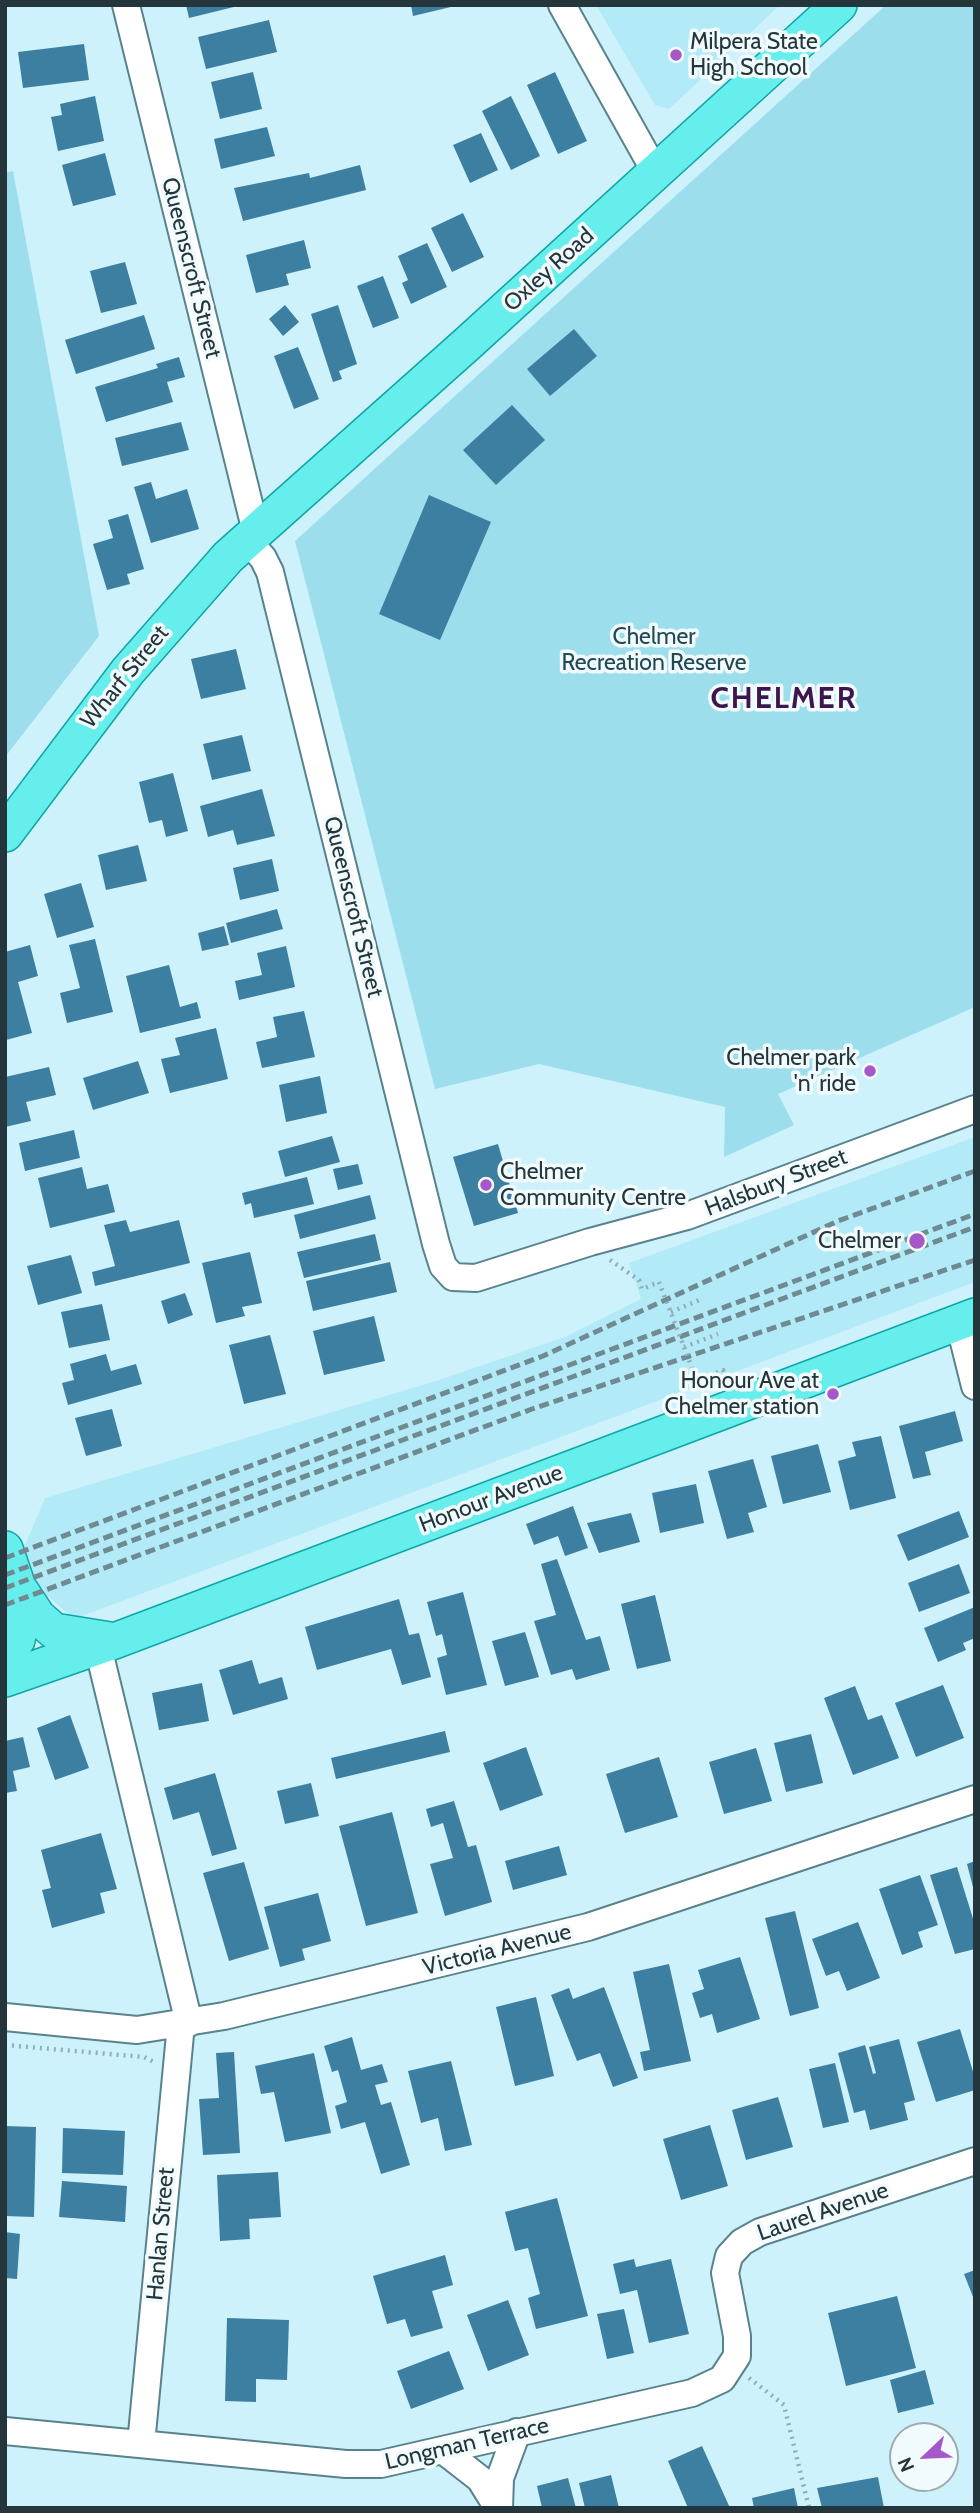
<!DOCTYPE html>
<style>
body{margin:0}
#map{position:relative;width:980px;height:2513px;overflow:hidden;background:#cef2fb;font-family:Cabin,sans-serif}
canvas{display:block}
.frame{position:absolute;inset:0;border:7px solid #24363b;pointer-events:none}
.north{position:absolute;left:889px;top:2422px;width:70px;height:70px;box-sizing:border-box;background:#f1fafc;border:2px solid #9facaf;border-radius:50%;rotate:247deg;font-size:19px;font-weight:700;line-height:28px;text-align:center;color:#24363b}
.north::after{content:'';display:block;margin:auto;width:24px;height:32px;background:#a658c9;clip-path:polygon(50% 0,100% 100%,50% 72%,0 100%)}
</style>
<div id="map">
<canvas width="980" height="2513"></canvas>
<div class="frame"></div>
<div class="north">N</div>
</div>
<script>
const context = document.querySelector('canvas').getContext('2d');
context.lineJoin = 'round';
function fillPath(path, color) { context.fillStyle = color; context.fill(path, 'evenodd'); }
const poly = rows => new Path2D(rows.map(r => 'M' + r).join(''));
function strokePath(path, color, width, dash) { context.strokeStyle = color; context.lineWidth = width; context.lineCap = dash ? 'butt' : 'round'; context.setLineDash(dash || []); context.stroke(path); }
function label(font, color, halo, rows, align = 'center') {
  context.font = font + ' Cabin,sans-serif'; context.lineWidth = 7; context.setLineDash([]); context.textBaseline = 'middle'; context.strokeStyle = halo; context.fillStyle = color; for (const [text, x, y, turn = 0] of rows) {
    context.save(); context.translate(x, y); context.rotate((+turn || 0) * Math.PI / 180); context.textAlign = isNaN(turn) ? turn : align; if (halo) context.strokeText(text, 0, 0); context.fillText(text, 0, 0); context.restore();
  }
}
const built = poly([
 [596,5,780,5,669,109,655,105],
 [975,1137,975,1282,74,1619,49,1597,39,1601,19,1547,26,1543,45,1498,436,1381,565,1337,641,1299,629,1263]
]);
const green = poly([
 [886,5,975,5,975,1007,778,1094,794,1125,724,1157,725,1107,539,1064,435,1089,295,541],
 [13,171,99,636,5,757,5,173]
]);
const building = poly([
 [186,5,237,5,238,6,189,18],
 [411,5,455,5,455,6,413,16],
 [269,20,277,52,206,69,198,37],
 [84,44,89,80,23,88,18,52],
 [253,72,262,109,220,119,211,82],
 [555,72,587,141,558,154,527,85],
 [95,96,104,141,58,151,51,117,62,115,60,104],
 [511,96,540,156,511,170,482,111],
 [267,127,275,156,221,169,214,139],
 [481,133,498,170,470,183,453,145],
 [105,153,116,195,73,206,62,165],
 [360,165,366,190,243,221,234,188,309,173,310,178],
 [463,213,484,257,452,272,431,228],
 [304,240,311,268,286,274,289,285,256,293,246,255],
 [427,243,447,287,411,304,402,283,408,280,398,256],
 [125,262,137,304,101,313,90,271],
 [383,276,399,318,373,328,357,286],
 [285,305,299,322,283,336,269,319],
 [338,305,357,364,339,371,342,379,333,382,311,314],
 [144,315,155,349,76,374,65,340],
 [574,329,597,356,550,396,527,369],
 [298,347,319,399,294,409,274,356],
 [179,357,185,377,167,382,173,402,106,422,95,387,158,368,156,364],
 [512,405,545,440,496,485,463,450],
 [181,422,189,450,122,466,115,438],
 [151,482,156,499,187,489,199,529,151,543,134,487],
 [429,495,491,522,440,640,379,614],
 [128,514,144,569,127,574,130,584,107,590,93,544,113,538,108,520],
 [236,649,246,689,201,699,191,659],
 [242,735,251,771,212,780,203,744],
 [173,773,188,831,166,837,162,820,149,823,139,782],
 [262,789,275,836,237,845,233,830,208,837,200,806],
 [138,845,147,881,106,890,98,855],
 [272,859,279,891,240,900,233,868],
 [81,883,94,927,57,938,44,894],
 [277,909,283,929,231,943,226,923],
 [224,926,229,945,202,951,198,933],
 [95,939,113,1012,67,1023,60,993,80,988,69,945],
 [30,945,38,976,18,982,32,1033,6,1040,5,952],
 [286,946,295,987,239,1000,235,981,262,975,257,953],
 [169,965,180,1007,197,1002,201,1018,140,1033,126,976],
 [304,1011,315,1057,262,1068,256,1042,277,1037,273,1017],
 [216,1028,228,1079,170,1093,161,1059,180,1055,175,1038],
 [138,1061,149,1093,93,1110,83,1078],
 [49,1067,56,1095,26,1102,31,1121,5,1127,5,1077],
 [320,1076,327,1113,286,1122,279,1085],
 [74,1130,80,1158,25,1171,19,1143],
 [332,1136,340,1162,285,1177,278,1151],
 [498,1144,518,1213,474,1226,453,1157],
 [358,1164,363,1184,338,1190,333,1169],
 [82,1167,87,1189,108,1184,115,1212,50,1228,38,1178],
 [307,1177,314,1204,254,1218,251,1203,245,1205,242,1193],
 [370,1195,376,1219,300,1239,294,1215],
 [126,1220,130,1232,179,1220,190,1263,95,1286,92,1272,115,1266,104,1225],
 [375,1234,381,1260,304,1278,297,1252],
 [250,1252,262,1303,242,1307,245,1316,216,1323,202,1263],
 [71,1255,82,1293,38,1305,27,1266],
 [390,1262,397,1292,313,1311,306,1281],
 [185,1293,193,1315,168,1324,161,1301],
 [102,1304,110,1340,69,1348,61,1312],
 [374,1316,385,1361,324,1375,313,1331],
 [270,1335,286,1394,244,1404,229,1345],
 [106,1354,111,1371,136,1364,142,1384,68,1405,62,1383,74,1380,70,1364],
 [112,1409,122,1446,86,1456,75,1418],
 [955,1411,963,1441,925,1452,931,1475,913,1479,899,1426],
 [881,1436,896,1498,850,1510,838,1461,856,1456,852,1442],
 [818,1444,831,1492,783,1504,771,1456],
 [753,1459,767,1507,748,1513,754,1532,727,1539,708,1471],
 [696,1484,704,1523,660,1533,652,1493],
 [573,1506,588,1548,565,1556,558,1536,534,1545,526,1524],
 [959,1511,969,1537,908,1561,897,1535],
 [631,1513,640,1542,599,1553,587,1523],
 [557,1559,586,1640,600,1636,610,1670,576,1680,572,1669,551,1675,534,1621,556,1615,541,1564],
 [959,1564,970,1593,919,1612,908,1583],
 [463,1592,487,1685,446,1695,437,1658,447,1655,442,1634,436,1636,427,1602],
 [655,1595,671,1661,637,1669,621,1604],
 [399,1599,409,1635,419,1633,431,1677,402,1685,391,1649,317,1670,305,1627],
 [975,1607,975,1638,963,1643,966,1650,938,1662,924,1628],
 [525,1632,539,1677,505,1686,492,1641],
 [252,1660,259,1684,282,1677,288,1699,233,1715,219,1670],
 [202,1683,209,1721,159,1730,152,1693],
 [943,1685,964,1738,916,1757,895,1703],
 [855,1686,868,1720,882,1715,899,1758,853,1775,824,1698],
 [70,1715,89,1768,55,1780,37,1728],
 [445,1731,450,1752,336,1779,331,1758],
 [811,1734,823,1783,786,1792,774,1743],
 [23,1737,30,1767,13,1771,17,1791,5,1793,5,1741],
 [526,1747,543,1795,500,1811,483,1763],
 [756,1748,772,1801,724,1814,709,1762],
 [659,1757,678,1817,625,1833,606,1774],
 [215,1773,237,1849,212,1856,199,1812,173,1820,164,1788],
 [311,1783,319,1816,285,1824,277,1791],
 [454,1801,468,1847,476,1845,492,1902,445,1916,430,1864,453,1858,443,1823,431,1827,426,1809],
 [392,1812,418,1913,366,1926,339,1826],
 [101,1833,117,1889,100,1893,105,1913,52,1928,42,1890,51,1888,41,1850],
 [559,1846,567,1875,513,1890,505,1861],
 [975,1861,975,1891,974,1891,967,1864],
 [244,1862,269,1949,229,1961,203,1873],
 [957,1867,975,1925,975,1949,955,1954,930,1875],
 [920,1875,938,1925,918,1932,923,1947,902,1955,879,1889],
 [318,1893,331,1941,302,1949,305,1960,280,1967,264,1907],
 [795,1911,819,2008,790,2016,765,1918],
 [858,1922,880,1978,847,1991,839,1971,826,1976,812,1939],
 [740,1957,760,2019,717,2033,712,2014,700,2018,692,1993,704,1989,698,1970],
 [669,1964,691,2061,644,2071,640,2052,650,2050,633,1972],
 [604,1987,638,2078,613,2087,600,2053,577,2061,551,1995,569,1988,573,1999],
 [536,1997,554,2076,515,2086,496,2007],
 [960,2029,975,2078,975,2090,936,2102,917,2042],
 [352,2037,361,2070,382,2064,388,2082,375,2085,381,2105,391,2102,410,2165,381,2174,365,2122,341,2129,335,2106,347,2102,338,2070,332,2072,324,2046],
 [899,2039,915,2100,904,2103,908,2120,870,2130,865,2110,854,2113,838,2053,865,2045,873,2074,876,2073,869,2047],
 [234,2052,240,2153,203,2155,199,2099,219,2098,216,2053],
 [314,2053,331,2133,285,2142,274,2092,261,2094,255,2066],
 [451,2061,472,2145,445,2151,438,2118,421,2123,408,2071],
 [835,2063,849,2122,823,2128,809,2069],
 [778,2097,793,2147,746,2160,732,2110],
 [710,2125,728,2186,681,2200,663,2139],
 [5,2126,36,2127,34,2217,5,2216],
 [63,2128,125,2131,123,2175,62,2173],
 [278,2172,281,2217,249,2219,250,2239,220,2241,217,2175],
 [62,2181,127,2186,125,2222,59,2217],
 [557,2198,588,2316,536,2329,528,2298,540,2294,528,2248,515,2251,505,2212],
 [5,2232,20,2234,17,2279,5,2278],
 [445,2255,453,2285,432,2291,443,2328,411,2337,405,2319,387,2324,373,2276],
 [634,2259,636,2267,671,2259,689,2334,649,2343,637,2290,620,2294,613,2264],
 [975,2270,975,2302,964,2274],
 [897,2296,916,2368,846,2386,828,2313],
 [508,2300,529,2355,488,2371,467,2315],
 [624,2309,634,2353,607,2359,597,2314],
 [227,2318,289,2320,287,2380,256,2379,256,2402,225,2401],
 [449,2351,464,2389,411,2409,397,2371],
 [925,2370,934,2404,898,2413,890,2380],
 [702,2446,730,2508,688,2508,668,2461],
 [611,2475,619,2508,585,2508,579,2483],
 [878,2477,884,2508,822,2508,817,2488],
 [568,2478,576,2508,542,2508,537,2486],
 [794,2488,798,2508,754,2508,752,2498]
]);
const path = poly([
 [610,1260,639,1280,642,1289,659,1282],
 [671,1312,702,1299],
 [684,1347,718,1334],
 [697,1381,723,1370,726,1379],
 [5,2045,144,2057,154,2062],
 [749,2378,784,2405,809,2508]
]);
const minor = poly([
 [126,5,256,532],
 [562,5,656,173],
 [247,540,263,558,270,572,436,1244,443,1266,453,1277,476,1278,590,1242,687,1216,975,1109],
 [959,1322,975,1386],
 [98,1647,189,2023],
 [5,2017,137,2030,224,2016,588,1927,975,1799],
 [5,2431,346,2464,381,2464,692,2393,722,2379,737,2356,737,2336,725,2273,729,2256,742,2242,760,2232,975,2161],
 [141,2444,181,2024],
 [444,2451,480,2479,498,2508],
 [499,2508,500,2478,517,2432]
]);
const major = poly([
 [5,834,128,671,228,557,466,345,839,5],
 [5,1549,18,1587,21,1620,17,1640,5,1657],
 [18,1587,38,1617,54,1631,110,1640],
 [5,1679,117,1640,975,1316]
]);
const rail = poly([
 [5,1558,543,1356,838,1221,975,1171],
 [5,1575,975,1214],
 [5,1588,975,1227],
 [5,1605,532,1409,975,1260]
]);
const pathBridge = poly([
 [659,1282,697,1381]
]);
const markers = [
 [676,55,7,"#a658c9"],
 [870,1071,7,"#a658c9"],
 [486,1185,7,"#a658c9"],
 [917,1241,9,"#a658c9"],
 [833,1394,7,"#a658c9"]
];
const poiNames = [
 ["Milpera State",690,42,"left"],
 ["High School",690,68,"left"],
 ["Chelmer park",856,1058],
 ["'n' ride",856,1084],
 ["Chelmer",500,1172,"left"],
 ["Community Centre",500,1198,"left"],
 ["Chelmer",901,1241],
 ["Honour Ave at",819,1381],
 ["Chelmer station",819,1407]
];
const streetNames = [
 ["Queenscroft Street",191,268,76],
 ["Oxley Road",549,270,-42],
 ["Wharf Street",125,677,-51],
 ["Queenscroft Street",353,907,76],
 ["Halsbury Street",776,1183,-21],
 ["Honour Avenue",491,1499,-21],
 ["Victoria Avenue",497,1950,-14],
 ["Laurel Avenue",823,2212,-19],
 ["Hanlan Street",161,2234,-85],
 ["Longman Terrace",467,2444,-13]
];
const parkNames = [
 ["Chelmer",654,637],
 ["Recreation Reserve",654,663]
];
const districtNames = [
 ["CHELMER",784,699]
];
fillPath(built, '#b2eaf7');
fillPath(green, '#9ddeed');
fillPath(building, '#3c7fa1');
strokePath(minor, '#58838d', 30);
strokePath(major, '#0da6a6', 38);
strokePath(path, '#91aeb6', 4.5, [2, 5]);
strokePath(minor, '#fff', 26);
strokePath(major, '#66eeec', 35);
strokePath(rail, '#708a91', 5, [10, 5]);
strokePath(pathBridge, '#91aeb6', 4.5, [2, 5]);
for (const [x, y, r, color] of markers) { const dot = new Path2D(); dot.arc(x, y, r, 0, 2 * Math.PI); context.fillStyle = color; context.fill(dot); strokePath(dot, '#f1fafc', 2.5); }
label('23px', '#24363b', '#f1fafc', poiNames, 'right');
label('23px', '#24363b', '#f1fafc', streetNames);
label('23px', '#224952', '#f1fafc', parkNames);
context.letterSpacing = '2px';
label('bold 30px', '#3c164c', '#f1fafc', districtNames);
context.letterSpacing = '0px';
</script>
